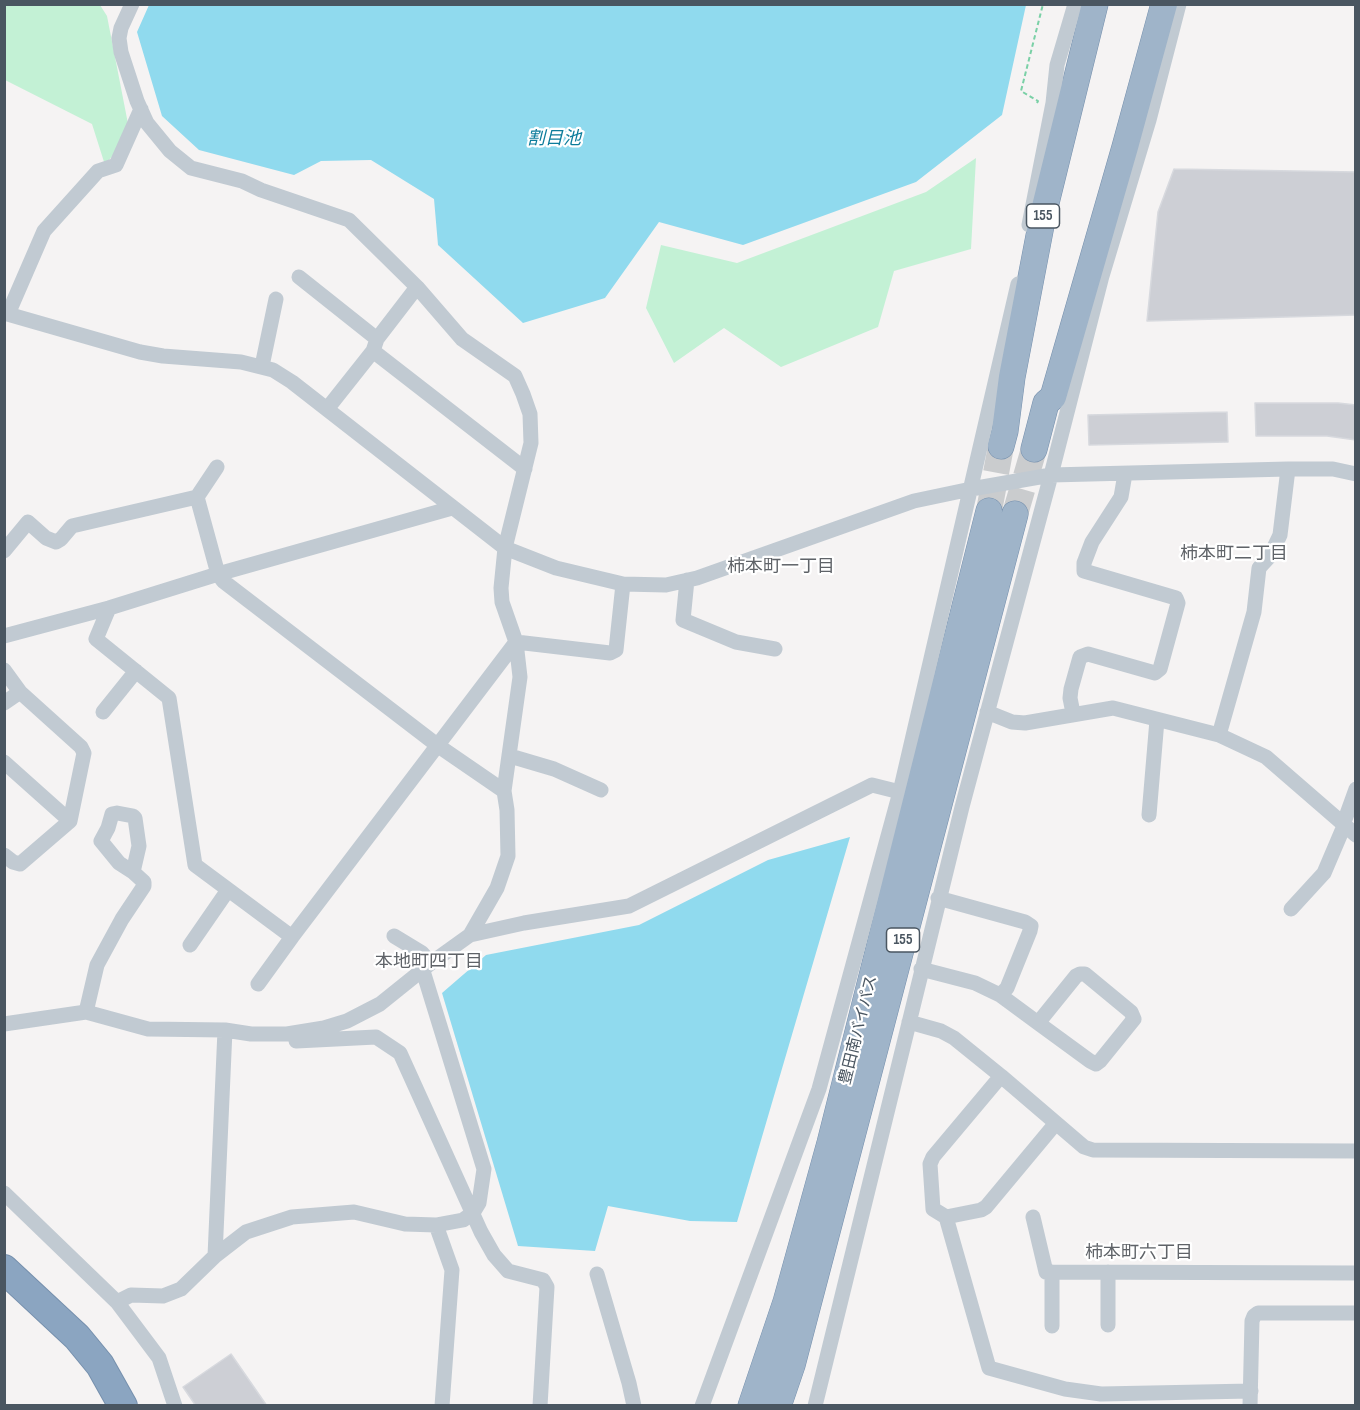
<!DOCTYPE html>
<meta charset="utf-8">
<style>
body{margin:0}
#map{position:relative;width:1360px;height:1410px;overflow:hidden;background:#f5f3f3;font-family:"Sofia Sans Condensed",sans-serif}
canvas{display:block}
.frame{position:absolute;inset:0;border:6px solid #4a5661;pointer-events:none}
</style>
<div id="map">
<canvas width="1360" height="1410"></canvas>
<div class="frame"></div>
</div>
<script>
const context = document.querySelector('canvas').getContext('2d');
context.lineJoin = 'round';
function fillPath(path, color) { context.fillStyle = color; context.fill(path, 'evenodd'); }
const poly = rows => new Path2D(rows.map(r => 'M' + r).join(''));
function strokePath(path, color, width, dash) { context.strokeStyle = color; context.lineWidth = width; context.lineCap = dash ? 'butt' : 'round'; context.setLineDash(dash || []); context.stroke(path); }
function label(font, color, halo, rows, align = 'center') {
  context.font = font + ' "Sofia Sans Condensed","Noto Sans JP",sans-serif'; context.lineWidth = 4.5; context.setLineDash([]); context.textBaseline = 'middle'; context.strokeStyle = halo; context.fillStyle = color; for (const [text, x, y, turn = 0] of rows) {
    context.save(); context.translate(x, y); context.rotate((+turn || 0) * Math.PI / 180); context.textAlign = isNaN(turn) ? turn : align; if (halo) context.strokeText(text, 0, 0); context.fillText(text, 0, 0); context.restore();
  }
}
const green = poly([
 [4,5,100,5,107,16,130,134,105,165,92,124,5,80],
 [976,158,971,249,894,271,878,327,781,367,724,328,674,363,646,308,661,245,737,263,926,192]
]);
const water = poly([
 [149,5,1026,4,1026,5,1002,115,916,182,743,245,659,222,605,298,523,323,438,245,434,199,371,160,321,161,294,175,199,150,162,116,137,32],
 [850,837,737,1222,690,1221,608,1206,595,1251,518,1246,442,993,486,955,639,925,768,860]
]);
const building = poly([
 [1174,169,1356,172,1356,315,1147,321,1158,212,1174,169],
 [1255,403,1338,403,1356,405,1356,440,1327,436,1256,436,1255,403],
 [1227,412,1228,442,1089,445,1088,415,1227,412],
 [231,1354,267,1406,196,1406,183,1387,231,1354]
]);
const trunkTunnel = poly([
 [989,511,1001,446],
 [1015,514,1034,449]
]);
const path = poly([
 [1037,103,1038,101,1021,91,1043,4]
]);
const minor = poly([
 [132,4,121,28,119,38,121,52,137,101,147,123,170,151,191,168,242,181,261,190,349,220,417,287,462,339,515,376,523,394,530,414,531,443,505,548,501,588,502,602,516,642,520,677,504,791,507,810,508,856,497,888,470,935],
 [1029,225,1053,103,1057,65,1075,4],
 [299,277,377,339],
 [4,313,140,352,163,356,241,362,273,370,292,382,505,548,556,568,623,584,666,585,697,578,914,501,971,489,1051,475,1288,469,1333,469,1356,474],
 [8,314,44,231,98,171,116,165,141,109],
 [373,351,525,469],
 [262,366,276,299],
 [327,409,373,351,377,339,417,287],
 [197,497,218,574,223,581,437,745,504,791],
 [4,551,28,522,46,538,56,542,61,539,72,526,197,497,217,467],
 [687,580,683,620,736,642,775,649],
 [109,608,96,639,169,698,195,865,292,937,516,642,610,653,616,650,623,584],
 [4,636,109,608,218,574,452,508],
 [4,670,20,692,81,747,84,753,70,821,20,864,13,862,4,855],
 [4,703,20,692],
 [103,712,136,671],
 [987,712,1012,722,1025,723,1113,708,1219,735,1266,757,1356,835],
 [1073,713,1070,698,1071,689,1080,657,1088,654,1155,673,1160,669,1178,603,1176,598,1084,571,1084,563,1092,542,1121,497,1125,474],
 [1219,735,1254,612,1259,568,1270,556,1280,535,1288,469],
 [510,756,554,769,601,790],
 [4,762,70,821],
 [1149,815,1157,720],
 [1343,825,1356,789],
 [1291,909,1324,873,1344,826],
 [394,936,422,953,431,963],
 [190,945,228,890],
 [921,969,975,983,1000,995,1007,988,1030,931,1031,926,1025,922,938,898],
 [258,984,292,937],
 [1000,995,1038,1023,1090,1061,1096,1064,1100,1061,1134,1019,1131,1012,1085,974,1080,974,1076,976,1038,1023],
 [86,1012,97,965,122,919,144,886,144,882,133,872,119,863,101,841,108,828,112,814,117,813,133,816,135,818,139,846,133,872],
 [909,1022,941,1031,954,1038,1001,1076],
 [4,1024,86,1012,148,1029,225,1030,251,1034,287,1034,324,1028,347,1021,380,1004,431,963,470,935,524,923,629,906,872,785,900,792],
 [296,1041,376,1037,400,1053,481,1232,494,1255,508,1271,543,1280,547,1287,540,1406],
 [1056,1123,986,1207,981,1210,946,1217,933,1209,930,1164,933,1157,1001,1076,1084,1147,1093,1150,1356,1151],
 [4,1193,117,1302,159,1358,175,1406],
 [946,1217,989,1368,1065,1389,1101,1394,1251,1391],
 [1033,1217,1046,1272,1356,1273],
 [436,1225,452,1270,442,1406],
 [215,1256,225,1030],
 [1108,1272,1108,1325],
 [597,1274,629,1383,634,1406],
 [117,1302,131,1295,163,1296,181,1289,215,1256,246,1232,292,1217,354,1212,405,1224,436,1225,463,1220,473,1213,479,1203,484,1169,423,971],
 [1052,1326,1052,1272],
 [702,1406,819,1089,900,792,1018,284],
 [815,1406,962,807,1051,475,1102,276,1149,120,1179,4],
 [1250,1406,1252,1321,1254,1316,1258,1313,1356,1313]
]);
const trunk = poly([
 [1001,446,1005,431,1012,377,1043,215,1095,4],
 [1034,449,1046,403,1053,397,1125,147,1164,4],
 [751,1406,786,1302,830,1143,989,511],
 [778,1406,792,1365,1015,514]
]);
const motorway = poly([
 [4,1269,77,1337,100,1365,123,1406]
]);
const shields = [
 [1043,216,33],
 [903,940,33]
];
const shieldNames = [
 ["155",1043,216],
 ["155",903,940]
];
const streetNames = [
 ["豊田南バイパス",859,1030,-76]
];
const waterNames = [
 ["割目池",554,139]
];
const neighbourhoodNames = [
 ["柿本町二丁目",1234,554],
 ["柿本町一丁目",781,567],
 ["本地町四丁目",429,962],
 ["柿本町六丁目",1139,1253]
];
fillPath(green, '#c3f1d5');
fillPath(water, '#90daee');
fillPath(building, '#cdcfd5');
strokePath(building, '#d7d9de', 1.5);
strokePath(trunkTunnel, '#caccce', 26, [26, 13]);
strokePath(trunk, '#7690ad', 27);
strokePath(motorway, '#7690ad', 30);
strokePath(path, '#7ad0a6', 2, [4.5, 3]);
strokePath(minor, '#c1cad2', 15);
strokePath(trunk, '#9fb4c9', 26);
strokePath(motorway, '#8ba5c1', 28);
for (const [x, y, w] of shields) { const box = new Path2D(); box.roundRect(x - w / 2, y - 12, w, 24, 4.5); context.fillStyle = '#fff'; context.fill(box); strokePath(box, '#4a5661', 1.5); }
label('bold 15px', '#4a5661', null, shieldNames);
label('16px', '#4a5661', '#fff', streetNames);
label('italic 18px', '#0c7c9b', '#fff', waterNames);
label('18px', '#5f6368', '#fff', neighbourhoodNames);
</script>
